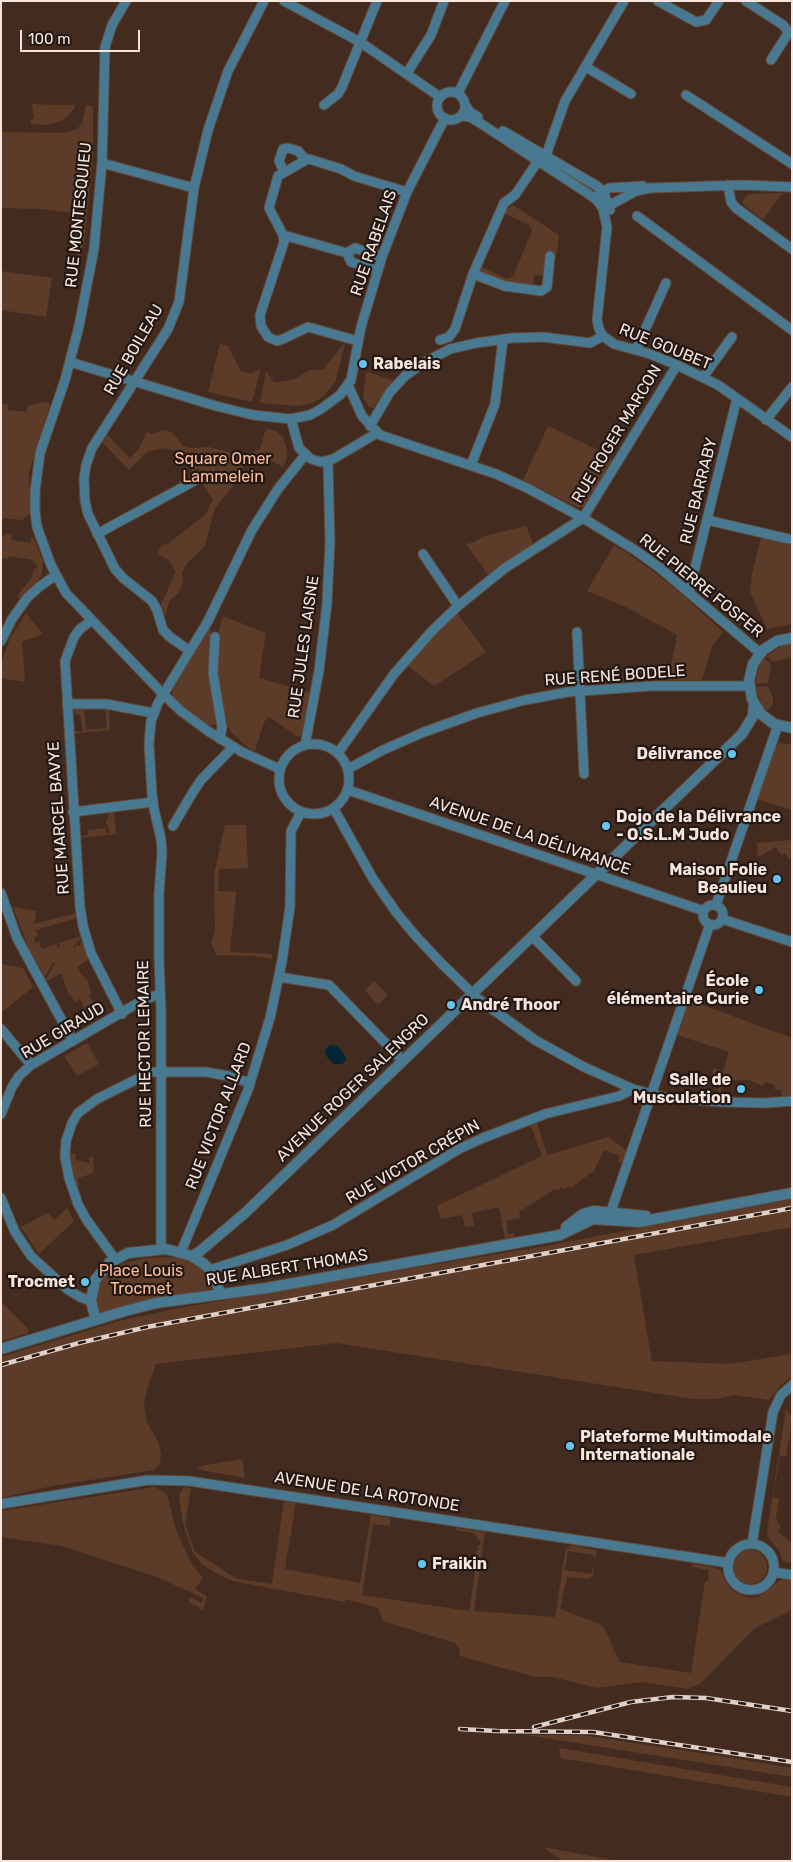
<!DOCTYPE html>
<meta charset="utf-8">
<style>
body{margin:0}
#map{position:relative;width:793px;height:1862px;overflow:hidden;background:#432c1f;font-family:Rubik,sans-serif}
canvas{display:block}
.frame{position:absolute;inset:0;border:2px solid #f6e6de;pointer-events:none}
.scale{position:absolute;left:20px;top:30px;width:120px;height:22px;box-sizing:border-box;border:2px solid #f6e6de;border-top:0;padding-left:6px;font-size:15px;line-height:18px;white-space:nowrap;color:#f6e6de;-webkit-text-stroke:4px #221712;paint-order:stroke}
</style>
<div id="map">
<canvas width="793" height="1862"></canvas>
<div class="frame"></div>
<div class="scale">100 m</div>
</div>
<script>
const context = document.querySelector('canvas').getContext('2d');
context.lineJoin = 'round';
function fillPath(path, color) { context.fillStyle = color; context.fill(path, 'evenodd'); }
const poly = rows => new Path2D(rows.map(r => 'M' + r).join(''));
function strokePath(path, color, width, dash) { context.strokeStyle = color; context.lineWidth = width; context.lineCap = dash ? 'butt' : 'round'; context.setLineDash(dash || []); context.stroke(path); }
function label(font, color, halo, rows, align = 'center') {
  context.font = font + ' Rubik,sans-serif'; context.lineWidth = 4.5; context.setLineDash([]); context.textBaseline = 'middle'; context.strokeStyle = halo; context.fillStyle = color; for (const [text, x, y, turn = 0] of rows) {
    context.save(); context.translate(x, y); context.rotate((+turn || 0) * Math.PI / 180); context.textAlign = isNaN(turn) ? turn : align; if (halo) context.strokeText(text, 0, 0); context.fillText(text, 0, 0); context.restore();
  }
}
const green = poly([
 [32,104,55,105,75,105,73,110,68,116,61,121,47,125,31,124,31,119,34,119],
 [86,105,93,106,93,158,84,243,75,272,79,246,69,244,72,213,42,209,1,208,1,132,63,133,71,131,78,128,82,123],
 [782,193,763,220,743,204,743,199,749,194],
 [513,205,559,235,557,253,555,255,547,254,545,276,534,275,533,287,507,282,482,273,479,270,480,266,507,279,513,276,532,231,530,225,505,214,507,208],
 [1,271,52,278,46,317,1,310],
 [345,342,336,380,323,397,312,403,297,406,260,403,266,371,274,382,279,382,295,379,310,370,323,370],
 [220,344,228,346,241,371,251,374,261,368,252,402,208,392],
 [366,372,393,380,373,408,369,407,363,398],
 [44,402,47,402,50,405,29,473,30,513,23,520,1,518,1,403,8,404,8,410,26,412,27,406],
 [548,426,600,451,615,462,587,507,577,507,523,480],
 [266,428,276,431,283,437,287,451,286,461,283,467,260,455,246,461,234,485,215,508,205,546,188,562,182,572,183,583,178,594,170,600,165,616,161,604,176,572,169,560,157,554,162,545,169,543,206,514,213,499,201,483,206,483,207,478,201,477,199,474,199,469,194,469,193,474,187,453,163,448,147,452,129,470,102,442,107,435,130,458,138,450,147,432,151,434,164,430,172,432,183,446,191,448,209,447,244,456,260,449],
 [526,526,534,546,489,576,466,544,472,543,484,536],
 [7,534,12,534,11,540,31,543,31,538,34,539,43,561,42,576,20,599,17,596,31,579,34,568,37,569,37,565,35,564,33,560,9,556,8,559,1,558,2,537],
 [762,534,792,546,792,624,767,629,750,592,752,574],
 [614,545,626,552,658,575,684,596,723,632,712,646,702,680,668,680,677,635,628,608,587,591],
 [26,613,43,634,22,642,25,682,1,678,1,664,10,638],
 [457,613,486,652,434,686,407,665],
 [223,616,266,633,259,678,312,693,303,733,298,737,269,717,264,722,255,751,246,746,231,732,224,719,216,673,219,630],
 [211,623,210,654,211,689,217,723,215,725,210,725,184,707,174,697,172,692,173,687],
 [791,644,792,657,773,662,766,656,782,646],
 [764,658,771,664,768,683,755,684,759,666],
 [768,686,773,698,773,704,767,711,762,705,755,687],
 [92,707,92,709,84,710,86,730,107,728,105,710,99,710,99,707,109,709,110,730,72,734,74,731,83,732,80,715,77,715,73,710,76,708],
 [776,743,792,744,792,810,757,799],
 [110,810,114,810,116,834,78,838,80,835,80,836,88,835,88,830,106,828,106,833,109,833,109,828,106,823],
 [225,825,246,825,248,868,219,869,218,891,236,892,230,952,272,954,272,959,254,956,216,955,211,943,215,932,214,875],
 [792,840,792,857,789,859,785,853,781,855,776,847,758,857,757,843],
 [13,907,36,911,34,924,76,913,77,918,36,930,38,936,34,937,35,943,39,942,42,949,56,944,58,948,60,947,59,943,82,936,82,938,73,946,74,948,77,945,79,947,82,941,89,959,77,967,82,975,86,978,88,982,91,993,89,995,102,1016,91,1022,80,999,75,1002,68,992,61,973,47,981,46,979,55,963,53,962,45,977,28,947],
 [1,964,23,968,33,987,1,1013],
 [374,981,388,995,378,1005,365,990],
 [689,1000,792,1038,792,1096,782,1097,781,1090,775,1090,775,1085,765,1082,762,1086,749,1080,722,1080,721,1093,718,1093,718,1086,712,1086,713,1068,723,1071,729,1052,677,1035],
 [87,1043,99,1064,77,1076,64,1056],
 [537,1122,547,1155,609,1137,627,1151,623,1163,618,1162,620,1156,604,1150,594,1171,570,1188,569,1186,564,1189,562,1187,556,1191,555,1189,519,1212,520,1218,506,1221,508,1234,514,1233,514,1237,505,1239,499,1207,472,1213,474,1226,465,1227,462,1215,441,1219,437,1206,542,1156,530,1124],
 [70,1153,76,1154,75,1160,89,1163,90,1157,93,1157,94,1173,78,1178,79,1186,76,1187,71,1167],
 [792,1199,792,1227,634,1255,652,1361,729,1364,792,1354,792,1376,781,1385,769,1400,735,1395,716,1399,693,1399,336,1343,156,1364,147,1388,144,1404,147,1422,159,1444,161,1454,160,1464,154,1470,52,1486,1,1498,1,1357,118,1321,184,1307,545,1246],
 [67,1208,74,1221,39,1254,21,1227,48,1213,54,1220],
 [157,1257,179,1258,195,1263,207,1274,212,1281,212,1287,210,1289,156,1299,101,1314,97,1310,96,1295,101,1282,106,1275,113,1268,125,1263,140,1259],
 [1,1301,28,1329,29,1333,1,1341],
 [786,1409,791,1416,792,1422,786,1456,780,1456,773,1497,779,1498,776,1518,781,1528,778,1532,792,1543,792,1563,784,1562,782,1559,780,1552,769,1538,767,1532],
 [242,1459,245,1478,196,1469,205,1465],
 [155,1487,167,1494,176,1530,191,1563,203,1578,195,1589,207,1596,203,1610,189,1602,190,1597,202,1603,203,1598,157,1577,62,1546,1,1537,1,1511],
 [184,1487,191,1488,185,1524,195,1552,237,1579,272,1584,284,1501,296,1503,285,1569,360,1583,371,1515,390,1518,390,1526,373,1524,362,1595,469,1611,475,1573,473,1570,476,1568,474,1564,477,1562,475,1559,478,1556,475,1552,479,1550,477,1547,481,1543,474,1533,456,1530,456,1528,485,1532,474,1611,555,1617,566,1547,569,1548,570,1545,594,1550,597,1552,594,1560,594,1555,568,1551,565,1570,592,1574,593,1568,594,1571,593,1576,588,1579,567,1577,560,1609,600,1624,604,1628,620,1662,691,1673,705,1581,708,1581,709,1570,692,1567,693,1564,713,1567,721,1571,725,1581,730,1588,737,1593,749,1598,758,1597,779,1581,785,1578,792,1579,792,1610,755,1628,701,1683,688,1689,641,1682,597,1688,553,1677,535,1677,460,1656,459,1648,455,1643,383,1621,378,1608,346,1599,345,1602,248,1584,230,1580,214,1572,202,1564,193,1553,183,1524,179,1495],
 '733 1567a17 17 0 1 1 34 0a17 17 0 1 1-34 0Z',
 [526,1735,581,1735,720,1756,792,1768,792,1777],
 [559,1748,792,1787,792,1797,561,1758],
 [542,1847,543,1847,618,1861,563,1861]
]);
const water = poly([
 [332,1045,337,1046,344,1054,346,1060,342,1064,334,1064,327,1057,325,1053,326,1049,329,1046]
]);
const minor = poly([
 [126,1,112,25,105,47,102,163,94,249,79,326,65,380,40,453,35,491,35,512,37,527,51,565,66,593,163,694,181,711,208,731,242,752,280,769],
 [284,1,360,42,440,97],
 [658,1,696,22,706,20,719,1],
 [746,1,783,25,787,30,787,35,771,60],
 [586,67,631,94],
 [407,73,431,35,444,1],
 '437 106a14 14 0 1 1 28 0a14 14 0 1 1-28 0Z',
 [458,93,505,1],
 [686,95,792,164],
 [324,105,338,94,342,87,377,1],
 [466,106,470,112,478,117],
 [461,116,470,117,480,123,587,193,597,200,603,209,636,191,650,188,743,185,792,187],
 [503,131,597,186,604,193,610,210],
 [544,161,565,101,624,1],
 [102,163,194,188],
 [284,172,279,161,283,149,288,148,298,151,306,160],
 [728,185,731,202,736,208,792,249],
 [598,195,609,188,643,186],
 [603,209,607,227,597,320,599,329,603,336,614,344,650,354,677,365,718,385,792,437],
 [637,216,792,330],
 [283,235,347,253],
 [377,270,351,262,347,253,355,248,382,257],
 [473,274,505,286,541,291,547,287,550,256],
 [440,340,449,337,455,329,473,274,504,203,515,195,538,161],
 [358,341,308,327,283,339,277,341,268,337,261,326,260,315,284,242,283,235,269,208,278,176,306,160,309,159,341,169,354,176,407,192],
 [636,350,666,283],
 [70,362,216,406,253,415,291,419,310,415,321,409,340,395,351,380,361,327,382,257,407,192,445,118],
 [703,377,732,337],
 [348,385,362,416,380,435,496,474,527,488,583,518,635,550,660,568,760,653],
 [291,419,299,448,311,459,321,462,333,459,377,433],
 [766,420,792,387],
 [370,426,390,392,405,376,423,363,450,349,476,343,512,338,543,337,590,343,603,336],
 [471,465,495,404,503,339],
 [707,520,789,539],
 [97,534,196,480],
 [423,554,458,606],
 [689,592,737,398],
 [92,620,80,629,74,637,65,661,80,907,83,926,91,953,122,1014],
 [577,632,584,774],
 [215,637,213,673,222,727,220,739],
 [1,641,12,619,27,598,39,587,56,575],
 [190,651,170,637,163,630,157,610,152,601,123,578,115,569,88,514,85,501,84,479,86,465,92,448,168,329,179,302,194,188,208,130,228,71,264,1],
 [67,704,106,704,153,713],
 '279 779a35 35 0 1 1 70 0a35 35 0 1 1-70 0Z',
 [305,745,319,671,327,603,330,543,328,462],
 [338,753,394,674,432,631,458,606,505,568,583,518,677,365],
 [348,769,383,750,424,732,477,713,525,700,568,692,651,686,749,686],
 [348,790,704,911],
 [334,809,373,879,396,912,414,934,440,962,477,998,535,1040,584,1067,633,1089,651,1094,669,1098,722,1102,764,1103,792,1101],
 [73,812,153,802],
 [173,826,193,792,201,780,233,747],
 [1,893,17,938,73,1041],
 [716,905,778,725],
 '703 915a10 10 0 1 1 20 0a10 10 0 1 1-20 0Z',
 [722,919,792,942],
 [532,936,576,981],
 [279,977,329,985,403,1061],
 [1,1029,31,1065],
 [1,1114,12,1087,19,1076,31,1065,143,1000,160,994],
 [1,1198,15,1232,31,1256,67,1289,80,1297,91,1301],
 [609,1217,710,924],
 [161,1249,161,1010,159,958,159,894,162,852,161,839,154,809,152,794,149,744,151,721,158,703,208,621,252,530,278,489,305,455],
 [181,1252,248,1090,270,1018,282,961,290,907,291,831,301,812],
 [115,1259,86,1219,78,1204,69,1178,65,1157,66,1141,72,1123,78,1113,97,1099,151,1072,206,1072,228,1076,250,1083],
 [210,1270,287,1245,333,1225,459,1149,483,1138,545,1114,619,1096,633,1089],
 [1,1504,148,1480,189,1481,729,1563],
 [752,1544,773,1412,781,1395,792,1385],
 '728 1567a23 23 0 1 1 46 0a23 23 0 1 1-46 0Z',
 [773,1572,792,1575]
]);
const tertiary = poly([
 [792,638,777,641,763,650,753,664,749,681,752,699,761,714,774,724,792,728],
 [566,1227,583,1214,594,1211,646,1216],
 [192,1256,199,1252,245,1213,742,734,753,716,754,703],
 [96,1320,91,1301,95,1280,109,1263,128,1253,166,1249,192,1256,204,1264,214,1274,220,1294],
 [1,1349,125,1311,156,1303,267,1288,560,1235,593,1219,639,1222,792,1193]
]);
const rail = poly([
 [1,1365,79,1343,147,1327,792,1208],
 [534,1727,631,1702,673,1697,706,1698,792,1711],
 [460,1729,497,1731,593,1732,792,1762]
]);
const markers = [
 [363,364,5,"#65c5ee"],
 [732,754,5,"#65c5ee"],
 [606,826,5,"#65c5ee"],
 [777,879,5,"#65c5ee"],
 [759,990,5,"#65c5ee"],
 [451,1005,5,"#65c5ee"],
 [741,1089,5,"#65c5ee"],
 [85,1282,5,"#65c5ee"],
 [570,1446,5,"#65c5ee"],
 [422,1564,5,"#65c5ee"]
];
const streetNames = [
 ["RUE MONTESQUIEU",79,215,-84],
 ["RUE RABELAIS",374,243,-71],
 ["RUE GOUBET",665,347,22],
 ["RUE BOILEAU",134,350,-60],
 ["RUE ROGER MARCON",617,434,-59],
 ["RUE BARRABY",699,491,-76],
 ["RUE PIERRE FOSFER",701,586,39],
 ["RUE JULES LAISNE",304,647,-82],
 ["RUE RENÉ BODELE",615,676,-4],
 ["RUE MARCEL BAVYE",59,818,-94],
 ["AVENUE DE LA DÉLIVRANCE",530,836,19],
 ["RUE GIRAUD",63,1031,-31],
 ["RUE HECTOR LEMAIRE",145,1044,-91],
 ["AVENUE ROGER SALENGRO",353,1088,-44],
 ["RUE VICTOR ALLARD",219,1116,-69],
 ["RUE VICTOR CRÉPIN",413,1162,-30],
 ["RUE ALBERT THOMAS",287,1268,-9],
 ["AVENUE DE LA ROTONDE",367,1492,9]
];
const poiNames = [
 ["Rabelais",373,364],
 ["Délivrance",722,754,"right"],
 ["Dojo de la Délivrance",616,817],
 ["- O.S.L.M Judo",616,835],
 ["Maison Folie",767,870,"right"],
 ["Beaulieu",767,888,"right"],
 ["École",749,981,"right"],
 ["élémentaire Curie",749,999,"right"],
 ["André Thoor",461,1005],
 ["Salle de",731,1080,"right"],
 ["Musculation",731,1098,"right"],
 ["Trocmet",75,1282,"right"],
 ["Plateforme Multimodale",580,1437],
 ["Internationale",580,1455],
 ["Fraikin",432,1564]
];
const parkNames = [
 ["Square Omer",223,459],
 ["Lammelein",223,477],
 ["Place Louis",141,1271],
 ["Trocmet",141,1289]
];
fillPath(green, '#5c3c28');
fillPath(water, '#002534');
strokePath(minor, '#604a3e', 11);
strokePath(tertiary, '#604a3e', 12);
strokePath(minor, '#487990', 9);
strokePath(tertiary, '#487990', 10);
strokePath(rail, '#e1d0c7', 4.5);
strokePath(rail, '#221712', 2.5, [8]);
for (const [x, y, r, color] of markers) { const dot = new Path2D(); dot.arc(x, y, r, 0, 2 * Math.PI); context.fillStyle = color; context.fill(dot); strokePath(dot, '#221712', 2); }
label('16px', '#f6e6de', '#221712', streetNames);
label('bold 16px', '#f6e6de', '#221712', poiNames, 'left');
label('16px', '#febe9a', '#221712', parkNames);
</script>
